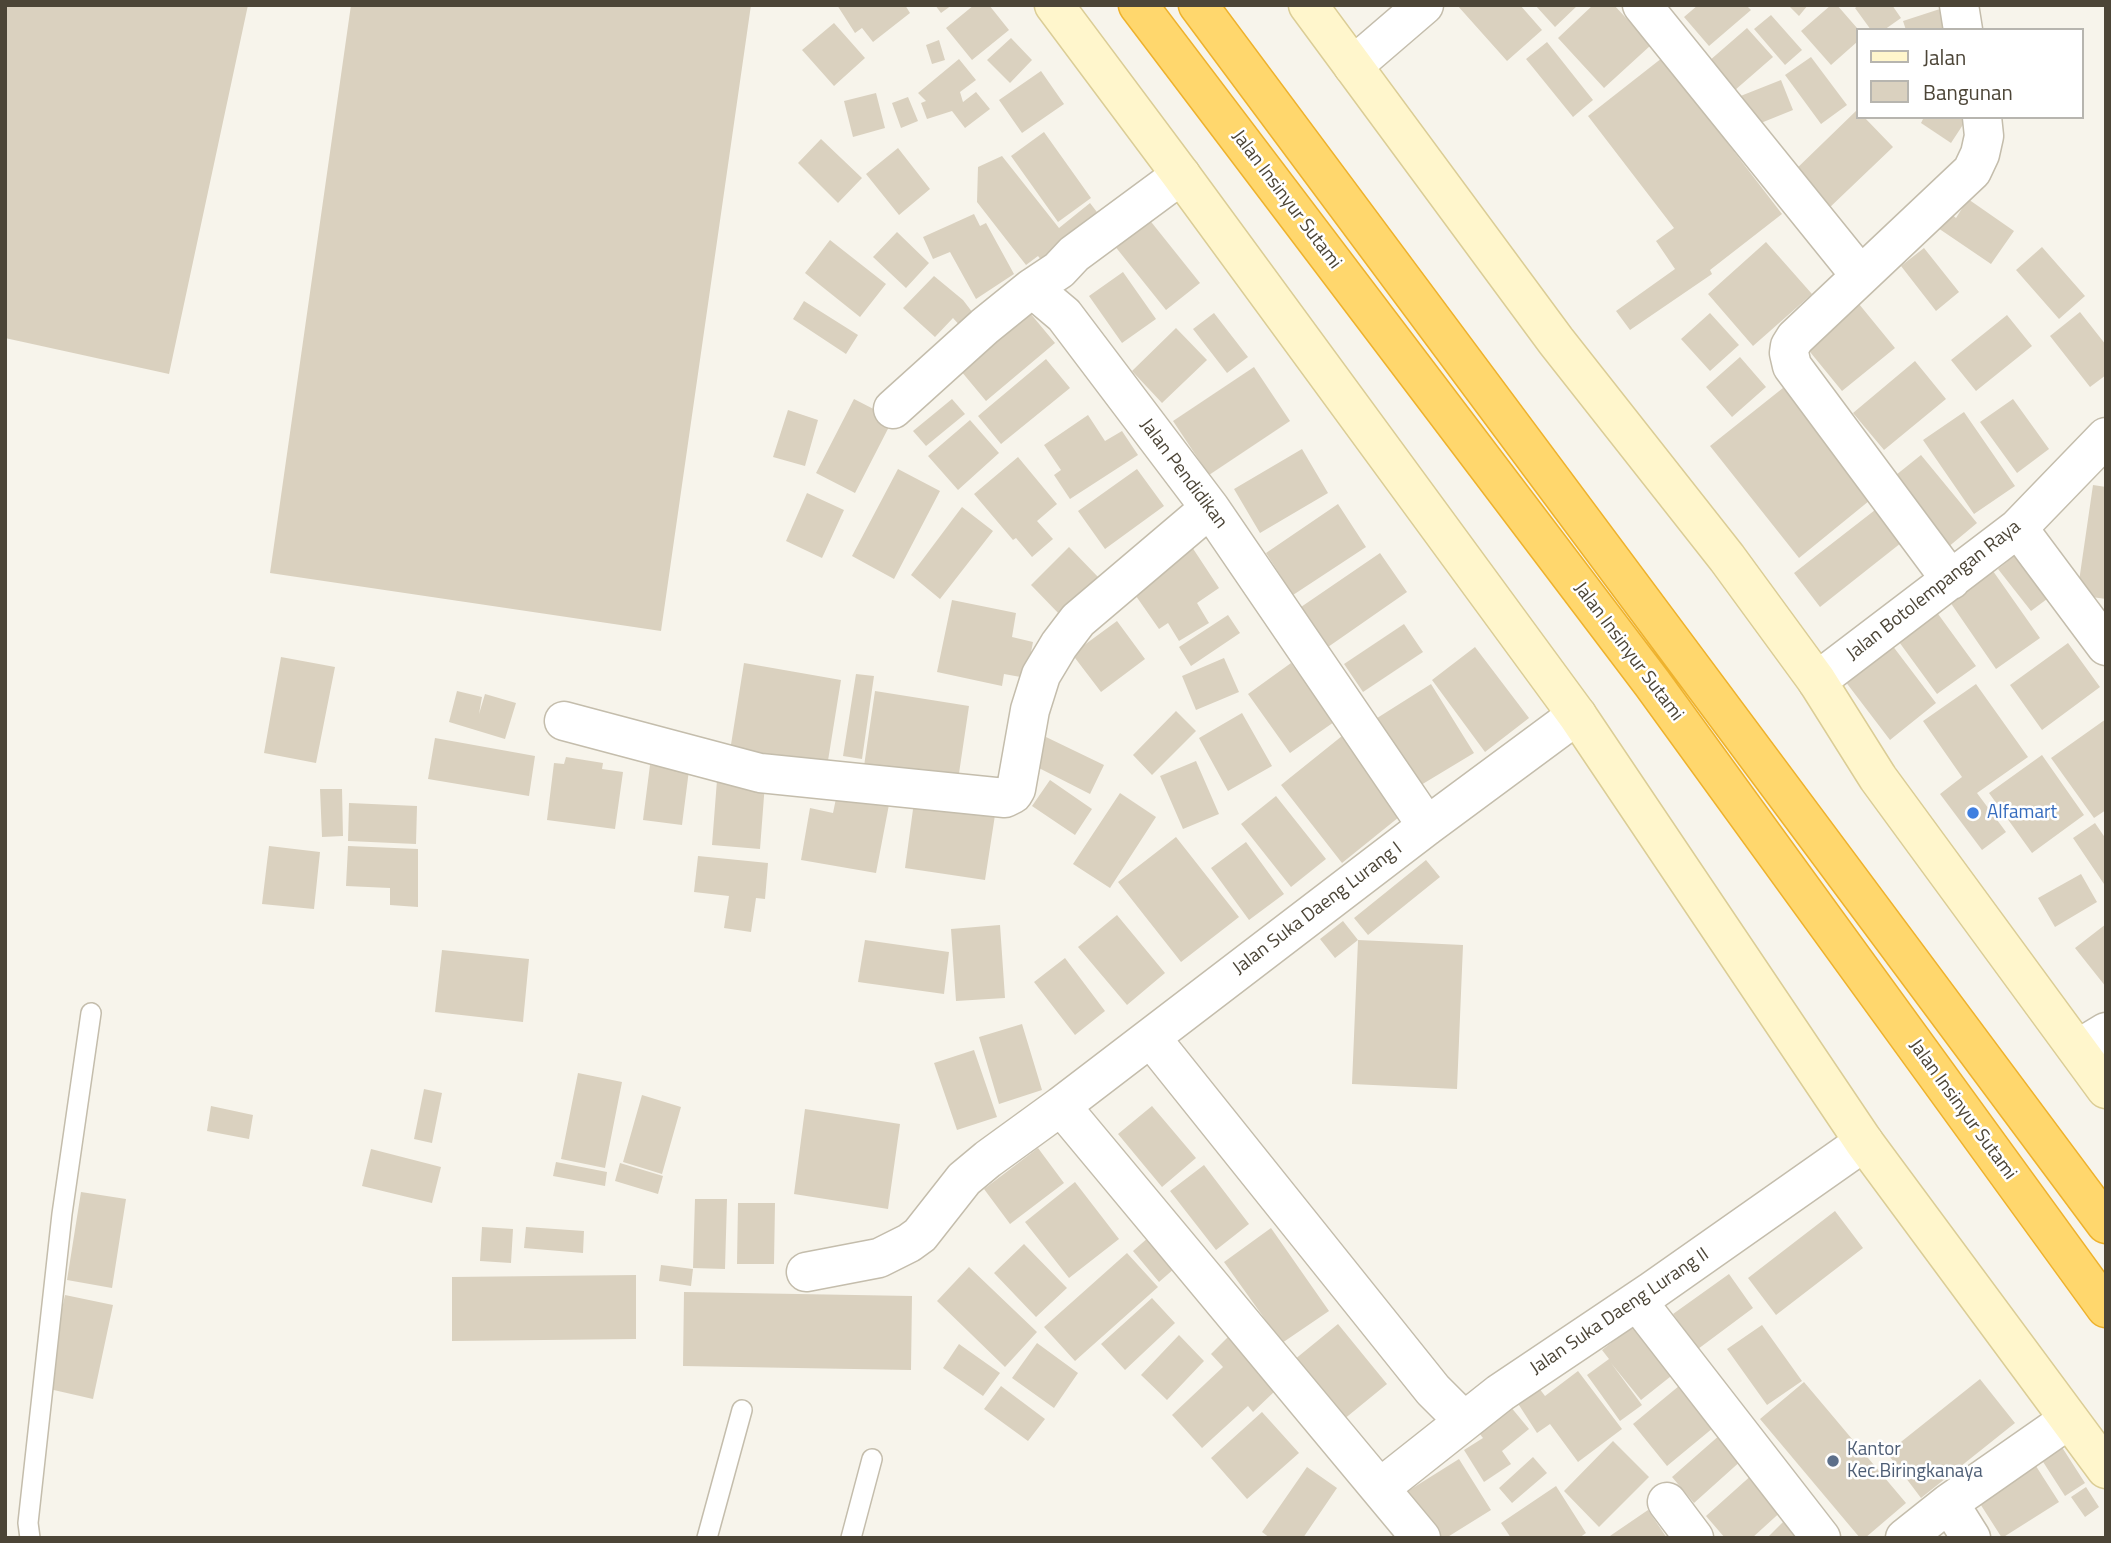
<!DOCTYPE html>
<style>
body{margin:0}
#map{position:relative;width:2111px;height:1543px;overflow:hidden;background:#f7f4eb;font-family:"Titillium Web",sans-serif}
canvas{display:block}
.frame{position:absolute;inset:0;border:7px solid #4c4537;pointer-events:none}
.legend{position:absolute;left:1856px;top:28px;width:228px;height:91px;box-sizing:border-box;background:#fff;border:2px solid #b7b5af;margin:0;padding:9px 12px;list-style:none;font-size:21px;color:#4c4537}
.legend li{display:flex;align-items:center;gap:14px;height:35px}
.legend b{width:35px;border:2px solid #b7b5af}
</style>
<div id="map">
<canvas width="2111" height="1543"></canvas>
<div class="frame"></div>
<ul class="legend">
<li><b style="height:9px;background:#fff6cc"></b>Jalan</li>
<li><b style="height:19px;background:#dad1bf"></b>Bangunan</li>
</ul>
</div>
<script>
const context = document.querySelector('canvas').getContext('2d');
context.lineJoin = 'round';
function fillPath(path, color) { context.fillStyle = color; context.fill(path, 'evenodd'); }
const poly = rows => new Path2D(rows.map(r => 'M' + r).join(''));
function strokePath(path, color, width, dash) { context.strokeStyle = color; context.lineWidth = width; context.lineCap = dash ? 'butt' : 'round'; context.setLineDash(dash || []); context.stroke(path); }
function label(font, color, halo, rows, align = 'center') {
  context.font = font + ' "Titillium Web",sans-serif'; context.lineWidth = 5; context.setLineDash([]); context.textBaseline = 'middle'; context.strokeStyle = halo; context.fillStyle = color; for (const [text, x, y, turn = 0] of rows) {
    context.save(); context.translate(x, y); context.rotate((+turn || 0) * Math.PI / 180); context.textAlign = isNaN(turn) ? turn : align; if (halo) context.strokeText(text, 0, 0); context.fillText(text, 0, 0); context.restore();
  }
}
const building = poly([
 [5,5,248,5,169,374,5,338],
 [351,5,751,5,661,631,270,573],
 [837,5,905,5,910,13,873,42,862,28,855,33],
 [935,5,952,5,941,13],
 [974,5,989,5,1009,30,972,60,946,28],
 [1457,5,1520,5,1542,30,1507,61],
 [1535,5,1578,5,1555,27],
 [1593,5,1614,5,1651,45,1604,88,1558,38],
 [1698,5,1746,5,1751,10,1709,46,1684,17],
 [1788,5,1808,5,1799,16],
 [1831,5,1837,5,1857,28,1857,42,1831,65,1801,31],
 [1859,5,1892,5,1901,18,1884,30,1871,30,1855,8],
 [1943,8,1949,30,1906,30,1903,21],
 [1771,15,1802,50,1785,65,1754,29],
 [834,23,865,58,834,86,802,50],
 [1747,28,1773,57,1727,97,1701,68],
 [1011,38,1032,60,1010,83,987,60],
 [939,40,945,60,932,64,926,45],
 [1547,42,1593,100,1573,117,1526,59],
 [1811,57,1847,105,1821,124,1785,75],
 [1662,58,1782,214,1710,270,1712,274,1630,330,1616,311,1675,269,1656,241,1674,228,1588,116],
 [959,59,976,80,960,92,963,102,976,92,990,109,965,128,952,111,927,119,921,103,926,101,918,93],
 [1041,71,1064,104,1022,133,999,100],
 [1781,80,1793,110,1746,129,1733,99],
 [876,93,885,128,853,137,844,101],
 [908,97,918,121,901,128,892,103],
 [1857,110,1857,117,1864,117,1893,147,1827,210,1792,173],
 [1924,117,1968,117,1951,143,1921,123],
 [1044,132,1091,198,1058,222,1011,156],
 [821,139,862,178,838,203,798,163],
 [898,148,930,189,899,215,866,174],
 [1002,156,1059,228,1090,203,1100,216,1043,262,1038,256,1026,265,977,202,978,167],
 [1968,199,2014,231,1991,264,1938,228,1949,212,1956,218],
 [974,214,980,226,986,223,1014,274,976,299,950,252,933,259,923,237],
 [1148,218,1200,283,1166,310,1114,245],
 [897,232,929,263,906,288,873,257],
 [830,240,886,284,860,317,805,273],
 [1766,242,1812,294,1753,346,1708,294],
 [2042,247,2085,296,2059,319,2016,270],
 [1924,248,1959,292,1936,311,1901,266],
 [1123,272,1156,319,1122,343,1089,296],
 [934,276,963,300,976,317,962,328,953,318,935,337,903,308],
 [804,301,858,335,846,354,793,319],
 [1859,304,1895,348,1842,391,1806,347],
 [2080,312,2106,345,2106,375,2090,387,2050,336],
 [1030,313,1055,343,986,401,961,371],
 [1214,313,1248,357,1227,373,1193,329],
 [1710,313,1739,345,1710,371,1681,339],
 [2007,315,2032,346,1976,391,1951,360],
 [1176,328,1207,360,1162,403,1132,371],
 [1740,357,1766,387,1732,417,1706,387],
 [1046,359,1070,388,1001,444,978,416],
 [1915,361,1946,399,1884,450,1853,413],
 [1254,367,1290,421,1209,475,1173,421],
 [1793,380,1880,492,1799,558,1710,446],
 [854,399,893,419,855,493,816,473],
 [952,399,965,414,926,446,913,431],
 [2013,399,2049,449,2017,473,1980,422],
 [788,410,818,420,805,466,773,457],
 [1964,412,2015,486,1974,514,1923,440],
 [1088,415,1105,441,1122,431,1138,455,1070,499,1054,475,1061,470,1044,445],
 [970,420,999,453,958,490,928,456],
 [1302,449,1328,493,1260,533,1234,489],
 [1921,455,1977,523,1947,548,1891,479],
 [1018,457,1057,504,1037,521,1053,539,1032,557,1016,538,1013,540,974,494],
 [898,469,940,491,894,579,852,556],
 [1137,469,1164,506,1105,549,1078,511],
 [2093,485,2106,487,2106,599,2077,595],
 [807,493,844,510,822,558,786,541],
 [1338,504,1366,547,1293,595,1266,553],
 [962,507,993,531,940,599,911,575],
 [1875,510,1901,543,1820,607,1794,573],
 [1190,544,1219,588,1197,603,1209,623,1179,641,1168,623,1159,629,1129,586],
 [1069,547,1100,579,1062,617,1031,585],
 [2022,550,2055,593,2031,611,1998,569],
 [1380,553,1407,592,1328,647,1301,607],
 [1993,571,2040,638,1996,669,1950,602],
 [952,600,1016,613,1012,637,1033,642,1026,678,1004,674,1002,686,937,672],
 [1933,607,1976,666,1937,694,1894,635],
 [1228,615,1240,633,1191,666,1179,647],
 [1117,621,1145,659,1101,692,1072,654],
 [1404,624,1423,652,1363,692,1344,664],
 [2068,643,2100,687,2042,730,2010,685],
 [1892,645,1936,703,1890,740,1845,681],
 [1475,647,1529,718,1485,752,1432,680],
 [281,657,335,667,316,763,264,753],
 [1224,658,1239,692,1196,710,1182,676],
 [744,663,841,680,826,773,729,757],
 [1291,663,1334,722,1290,753,1248,694],
 [856,674,874,676,862,759,843,756],
 [1431,684,1474,753,1416,788,1374,720],
 [1976,684,2028,757,1977,793,2006,832,1982,850,1940,794,1962,777,1923,721],
 [457,691,482,697,479,714,485,694,516,703,505,739,449,722],
 [875,691,969,706,958,780,864,766],
 [1176,711,1196,731,1152,775,1133,755],
 [1242,713,1272,766,1228,791,1199,738],
 [2106,719,2106,810,2094,818,2051,758],
 [1342,736,1404,813,1342,863,1281,785],
 [1046,737,1104,765,1090,794,1033,765],
 [435,738,535,756,529,796,428,779],
 [2042,755,2084,815,2032,853,1989,793],
 [566,757,603,763,602,769,623,772,615,829,547,820,554,763,564,764],
 [1196,761,1219,814,1183,829,1160,776],
 [650,765,689,770,682,825,643,820],
 [717,780,765,783,760,849,712,845],
 [1050,780,1092,809,1075,835,1032,806],
 [839,784,891,794,876,873,801,860,810,808,833,813],
 [320,789,342,789,343,836,322,837],
 [1120,793,1156,817,1110,888,1073,864],
 [1276,796,1326,859,1291,887,1241,824],
 [914,802,995,815,985,880,905,868],
 [349,803,417,806,416,844,348,841],
 [2095,823,2106,839,2106,887,2073,838],
 [1176,837,1239,917,1181,962,1118,882],
 [1246,842,1284,894,1249,920,1211,868],
 [269,846,320,852,314,909,262,904],
 [348,846,418,849,418,907,390,905,390,888,346,886],
 [698,856,768,863,765,899,756,898,751,932,724,928,729,896,694,892],
 [1426,860,1440,877,1368,935,1354,918],
 [2081,874,2097,902,2055,927,2038,898],
 [1117,915,1165,973,1127,1005,1078,947],
 [1343,921,1358,940,1335,958,1320,939],
 [2106,924,2106,987,2075,948],
 [1000,925,1005,998,956,1001,951,929],
 [865,940,949,952,944,994,858,982],
 [1358,940,1463,945,1457,1089,1352,1084],
 [442,950,529,959,523,1022,435,1012],
 [1065,958,1105,1011,1075,1035,1034,982],
 [1022,1024,1042,1090,999,1104,979,1037],
 [974,1050,997,1117,957,1130,934,1063],
 [578,1073,622,1082,605,1168,561,1159],
 [424,1089,442,1093,432,1143,414,1139],
 [642,1095,681,1107,662,1174,623,1162],
 [211,1106,253,1115,249,1139,207,1131],
 [1152,1106,1196,1158,1162,1187,1118,1134],
 [805,1109,900,1124,888,1209,794,1194],
 [1038,1148,1064,1183,1010,1224,984,1189],
 [371,1149,441,1167,432,1203,362,1186],
 [556,1162,607,1172,605,1186,553,1176],
 [620,1163,663,1176,658,1194,615,1181],
 [1204,1165,1249,1224,1216,1250,1170,1191],
 [1075,1182,1119,1239,1069,1278,1025,1222],
 [81,1192,126,1199,112,1288,67,1280],
 [695,1199,727,1199,725,1269,693,1268],
 [738,1203,775,1203,774,1264,737,1264],
 [1835,1211,1863,1248,1776,1315,1748,1278],
 [482,1227,513,1229,511,1263,480,1261],
 [526,1227,584,1231,583,1253,524,1248],
 [1271,1228,1329,1311,1282,1343,1224,1262],
 [1149,1237,1175,1268,1159,1282,1133,1251],
 [1024,1244,1067,1288,1036,1317,994,1273],
 [1127,1253,1158,1287,1075,1361,1044,1327],
 [661,1265,693,1269,691,1286,659,1281],
 [969,1267,1037,1332,1005,1367,937,1301],
 [1729,1274,1753,1308,1698,1349,1673,1314],
 [636,1275,636,1339,452,1341,452,1277],
 [684,1292,912,1296,911,1370,683,1366],
 [65,1295,113,1305,93,1399,45,1388],
 [1152,1298,1175,1323,1125,1370,1101,1344],
 [1646,1316,1685,1365,1641,1400,1611,1363,1642,1405,1620,1421,1587,1375,1609,1359,1602,1350],
 [1338,1324,1387,1384,1343,1420,1294,1360],
 [1762,1325,1802,1381,1767,1405,1727,1349],
 [1234,1331,1267,1365,1258,1374,1275,1391,1253,1412,1248,1406,1202,1448,1172,1415,1223,1367,1211,1354],
 [1179,1335,1204,1361,1167,1400,1141,1375],
 [1037,1343,1078,1373,1054,1408,1012,1378],
 [959,1344,1000,1373,983,1396,943,1368],
 [1578,1371,1622,1429,1578,1462,1550,1424,1537,1433,1517,1402,1539,1388,1545,1396],
 [1980,1379,2015,1423,1921,1498,1887,1453],
 [1685,1381,1719,1423,1667,1466,1633,1424],
 [1804,1382,1906,1503,1865,1538,1860,1538,1760,1419],
 [1001,1386,1045,1419,1028,1441,984,1409],
 [1510,1406,1529,1429,1502,1451,1511,1464,1484,1482,1464,1450,1483,1438,1479,1433],
 [1262,1412,1299,1453,1247,1499,1211,1458],
 [1721,1434,1743,1459,1694,1503,1672,1477],
 [1613,1441,1649,1477,1599,1527,1564,1491],
 [2058,1441,2085,1483,2065,1496,2038,1454],
 [1533,1457,1547,1473,1512,1503,1499,1488],
 [1459,1459,1491,1510,1446,1538,1437,1538,1408,1491],
 [2034,1463,2059,1502,2002,1538,1977,1499],
 [1307,1467,1337,1488,1303,1538,1270,1538,1262,1532],
 [1754,1473,1785,1508,1752,1538,1725,1538,1706,1516],
 [1556,1486,1586,1533,1579,1538,1511,1538,1501,1523],
 [2086,1487,2099,1507,2085,1517,2071,1497],
 [1648,1510,1667,1538,1607,1538],
 [1786,1519,1803,1538,1767,1538]
]);
const lane = poly([
 [30,1538,28,1523,62,1214,91,1013],
 [707,1538,742,1410],
 [851,1538,872,1459]
]);
const street = poly([
 [1642,5,1860,275],
 [1959,5,1963,30],
 [1353,66,1424,5],
 [1181,175,1074,254,1059,270,1032,288,1064,315,1210,508,1427,826],
 [893,409,985,326,1032,288],
 [2018,528,2106,646],
 [1951,580,1792,366,1789,353,1790,346,1795,338,1972,171,1980,154,1984,136,1982,117],
 [1817,681,2018,528,2106,437],
 [564,721,760,773,1005,798,1013,794,1016,789,1030,710,1041,675,1059,645,1078,620,1210,508],
 [1151,1038,1433,1390,1464,1421],
 [2078,1049,2106,1032],
 [1061,1106,1427,826,1577,715],
 [806,1272,879,1258,909,1243,920,1235,964,1179,988,1159,1061,1106,1421,1538],
 [1637,1301,1821,1538],
 [1380,1488,1500,1393,1652,1291,1864,1142],
 [1667,1502,1694,1538],
 [1949,1503,1971,1538],
 [1905,1538,1949,1503,2068,1420]
]);
const secondary = poly([
 [1054,5,1181,175,1577,715,1864,1142,2106,1469],
 [1308,5,1556,341,1727,558,1817,681,1878,778,2106,1089]
]);
const highway = poly([
 [1138,5,1652,683,2106,1308],
 [1198,5,2106,1224]
]);
const markers = [
 [1973,813,7,"#3f7fe0"],
 [1833,1461,7,"#5c6f8a"]
];
const streetNames = [
 ["Jalan Insinyur Sutami",1286,200,53],
 ["Jalan Pendidikan",1183,474,53],
 ["Jalan Botolempangan Raya",1934,591,-38],
 ["Jalan Insinyur Sutami",1628,652,53],
 ["Jalan Suka Daeng Lurang I",1318,909,-37],
 ["Jalan Insinyur Sutami",1962,1110,54],
 ["Jalan Suka Daeng Lurang II",1620,1312,-34]
];
const shopNames = [
 ["Alfamart",1987,813]
];
const serviceNames = [
 ["Kantor",1847,1450],
 ["Kec.Biringkanaya",1847,1472]
];
fillPath(building, '#dad1bf');
strokePath(lane, '#c4bdac', 22);
strokePath(street, '#c4bdac', 41);
strokePath(secondary, '#dbcd96', 41);
strokePath(highway, '#eeb22d', 41);
strokePath(lane, '#fff', 19);
strokePath(street, '#fff', 38);
strokePath(secondary, '#fff6cc', 38);
strokePath(highway, '#ffd76d', 38);
for (const [x, y, r, color] of markers) { const dot = new Path2D(); dot.arc(x, y, r, 0, 2 * Math.PI); context.fillStyle = color; context.fill(dot); strokePath(dot, '#fff', 2.5); }
label('19px', '#4c4537', '#fff', streetNames);
label('19px', '#366cbe', '#fff', shopNames, 'left');
label('19px', '#4e5e75', '#fff', serviceNames, 'left');
</script>
